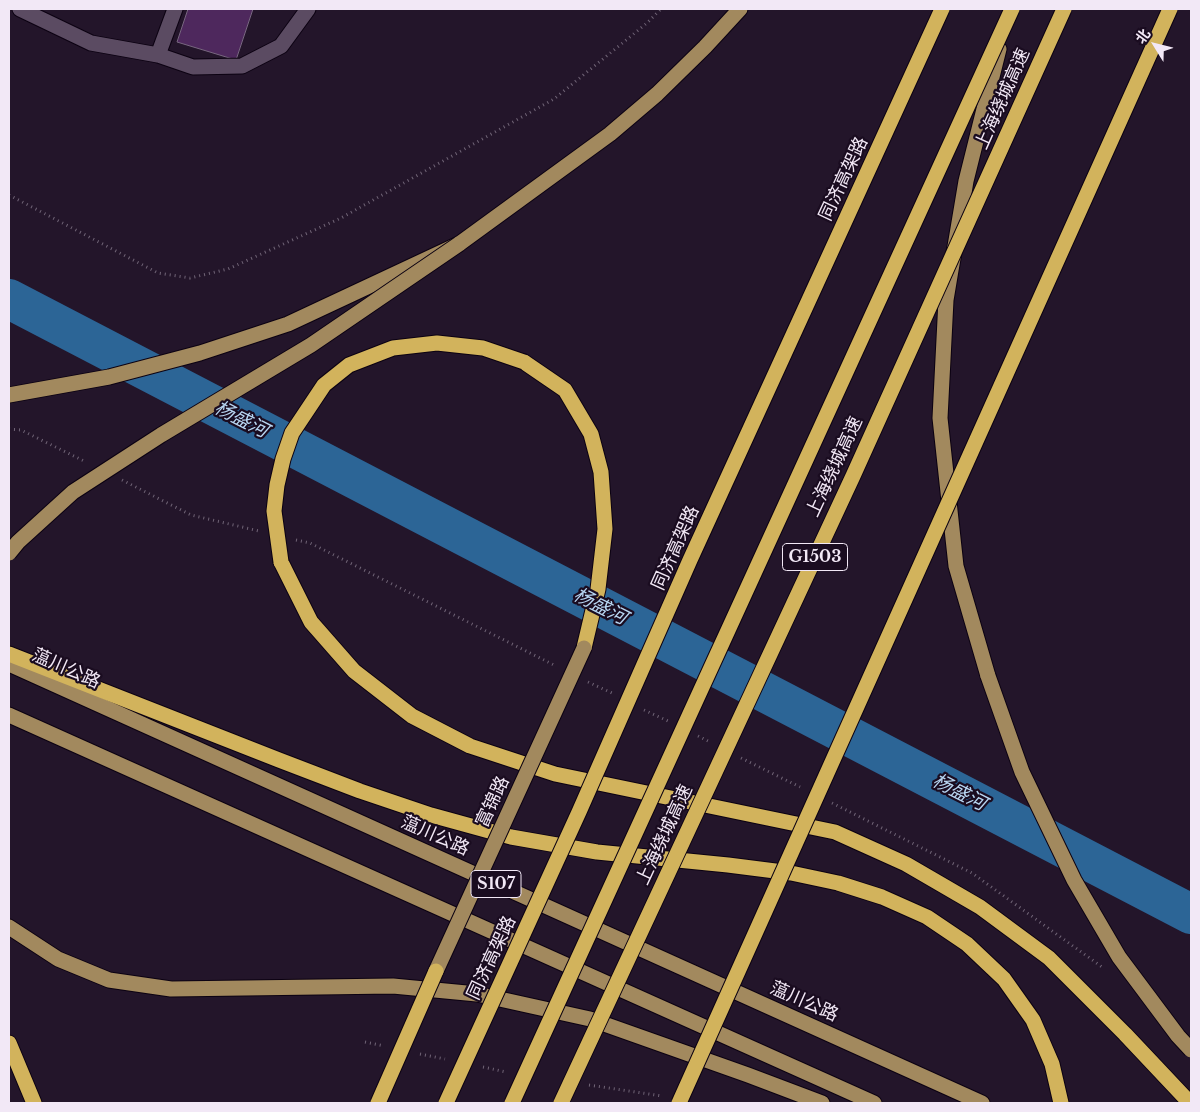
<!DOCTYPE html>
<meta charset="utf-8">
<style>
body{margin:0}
#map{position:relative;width:1200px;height:1112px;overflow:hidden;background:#23152a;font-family:"Libre Baskerville","Noto Sans SC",serif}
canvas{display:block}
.frame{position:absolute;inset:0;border:10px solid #f2e8f6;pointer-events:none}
.north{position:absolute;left:1130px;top:20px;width:50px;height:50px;-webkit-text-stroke:4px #1a0c20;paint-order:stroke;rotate:306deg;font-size:14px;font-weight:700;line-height:20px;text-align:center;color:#f2e8f6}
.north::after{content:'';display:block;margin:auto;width:18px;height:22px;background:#f2e8f6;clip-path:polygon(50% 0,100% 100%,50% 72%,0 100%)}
</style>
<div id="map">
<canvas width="1200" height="1112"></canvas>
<div class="frame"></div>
<div class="north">北</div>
</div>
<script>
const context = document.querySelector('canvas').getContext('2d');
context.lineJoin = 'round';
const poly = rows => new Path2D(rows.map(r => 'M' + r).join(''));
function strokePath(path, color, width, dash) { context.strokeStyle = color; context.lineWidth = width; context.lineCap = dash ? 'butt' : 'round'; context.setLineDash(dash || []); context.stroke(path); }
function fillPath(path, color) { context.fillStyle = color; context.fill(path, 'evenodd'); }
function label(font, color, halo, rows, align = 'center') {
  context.font = font + ' "Libre Baskerville","Noto Sans SC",serif'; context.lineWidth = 4.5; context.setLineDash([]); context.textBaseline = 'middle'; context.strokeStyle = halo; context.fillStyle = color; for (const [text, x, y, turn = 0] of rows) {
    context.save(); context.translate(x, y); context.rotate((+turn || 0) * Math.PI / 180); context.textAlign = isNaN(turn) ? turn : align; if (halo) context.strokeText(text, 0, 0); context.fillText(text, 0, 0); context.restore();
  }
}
const river = poly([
 [9,299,1191,914]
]);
const building = poly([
 [188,9,253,9,236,60,177,42,188,9]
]);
const path = poly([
 [9,195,158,273,190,278,228,269,341,218,554,99,647,23,661,9],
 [9,429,21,430,86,462],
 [122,480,191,515,259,531],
 [296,540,310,543,556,666],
 [588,682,612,693],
 [644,710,668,721],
 [698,736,710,742],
 [741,758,800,787],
 [832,803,972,873,1102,967],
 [365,1042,384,1046],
 [420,1054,445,1059],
 [483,1067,506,1072],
 [589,1085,662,1096]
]);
const street = poly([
 [20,9,91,43,158,55,193,67,242,66,281,46,308,9],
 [158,55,175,9]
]);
const primary = poly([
 [9,395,109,377,200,353,288,324,459,244,610,134,657,94,705,47,740,9],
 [9,664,982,1103],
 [988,676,956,566,940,418,946,300,966,181,999,49],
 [9,715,874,1103],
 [9,927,58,959,109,980,171,989,393,986,477,994,590,1019,748,1075,822,1103]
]);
const highway = poly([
 [524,362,565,390,591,434,601,472,605,529,598,589,584,648],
 [281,562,311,622,354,671,412,716,470,746,555,774,835,832,906,864,980,907,1049,958,1125,1034,1190,1103],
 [9,654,279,760,360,791,431,815,511,837,597,852,728,865,791,873,838,883,882,897,927,917,967,944,1004,979,1033,1020,1052,1064,1061,1103],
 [9,1043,34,1103]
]);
const primaryBridge = poly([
 [9,553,18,542,73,492,161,435,311,345,459,244],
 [988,676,1022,772,1074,880,1119,957,1178,1036,1191,1050],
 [436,971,584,648]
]);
const highwayBridge = poly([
 [281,562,274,511,277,485,283,459,292,433,324,385,349,365,393,348,437,343,483,348,524,362],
 [378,1103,436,971],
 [446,1103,579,812,690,560,942,9],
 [512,1103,1012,9],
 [561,1103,853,476,1064,9],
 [679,1103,1170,9]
]);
const shields = [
 [815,557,65],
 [496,884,50]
];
const shieldNames = [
 ["G1503",815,557],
 ["S107",496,884]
];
const streetNames = [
 ["上海绕城高速",1003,99,-66],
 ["同济高架路",844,179,-65],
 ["上海绕城高速",835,467,-65],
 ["同济高架路",676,548,-66],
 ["蕰川公路",66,669,24],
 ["富锦路",493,802,-65],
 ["上海绕城高速",665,835,-65],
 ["蕰川公路",435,836,24],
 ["同济高架路",492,958,-65],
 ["蕰川公路",804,1002,24]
];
const waterNames = [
 ["杨盛河",241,420,27],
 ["杨盛河",600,607,27],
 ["杨盛河",959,793,27]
];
strokePath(river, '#2c6596', 40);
fillPath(building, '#4e285d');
strokePath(building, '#786780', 1);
strokePath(street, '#0c0212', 17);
strokePath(primary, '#0c0212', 17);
strokePath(highway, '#0c0212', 17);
strokePath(path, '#716577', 3, [1, 4]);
strokePath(street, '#5b4b62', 15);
strokePath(primary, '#a2895e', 15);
strokePath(highway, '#d2b35c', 15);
strokePath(primaryBridge, '#0c0212', 17, []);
strokePath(highwayBridge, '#0c0212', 17, []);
strokePath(primaryBridge, '#a2895e', 15);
strokePath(highwayBridge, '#d2b35c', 15);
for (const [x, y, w] of shields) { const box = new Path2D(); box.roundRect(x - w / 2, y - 13.5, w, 27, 4); context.fillStyle = '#1a0c20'; context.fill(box); strokePath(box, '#f2e8f6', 1); }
label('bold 16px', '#f2e8f6', null, shieldNames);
label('18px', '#f2e8f6', '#1a0c20', streetNames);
label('italic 19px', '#b8d6f2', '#1a0c20', waterNames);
</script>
